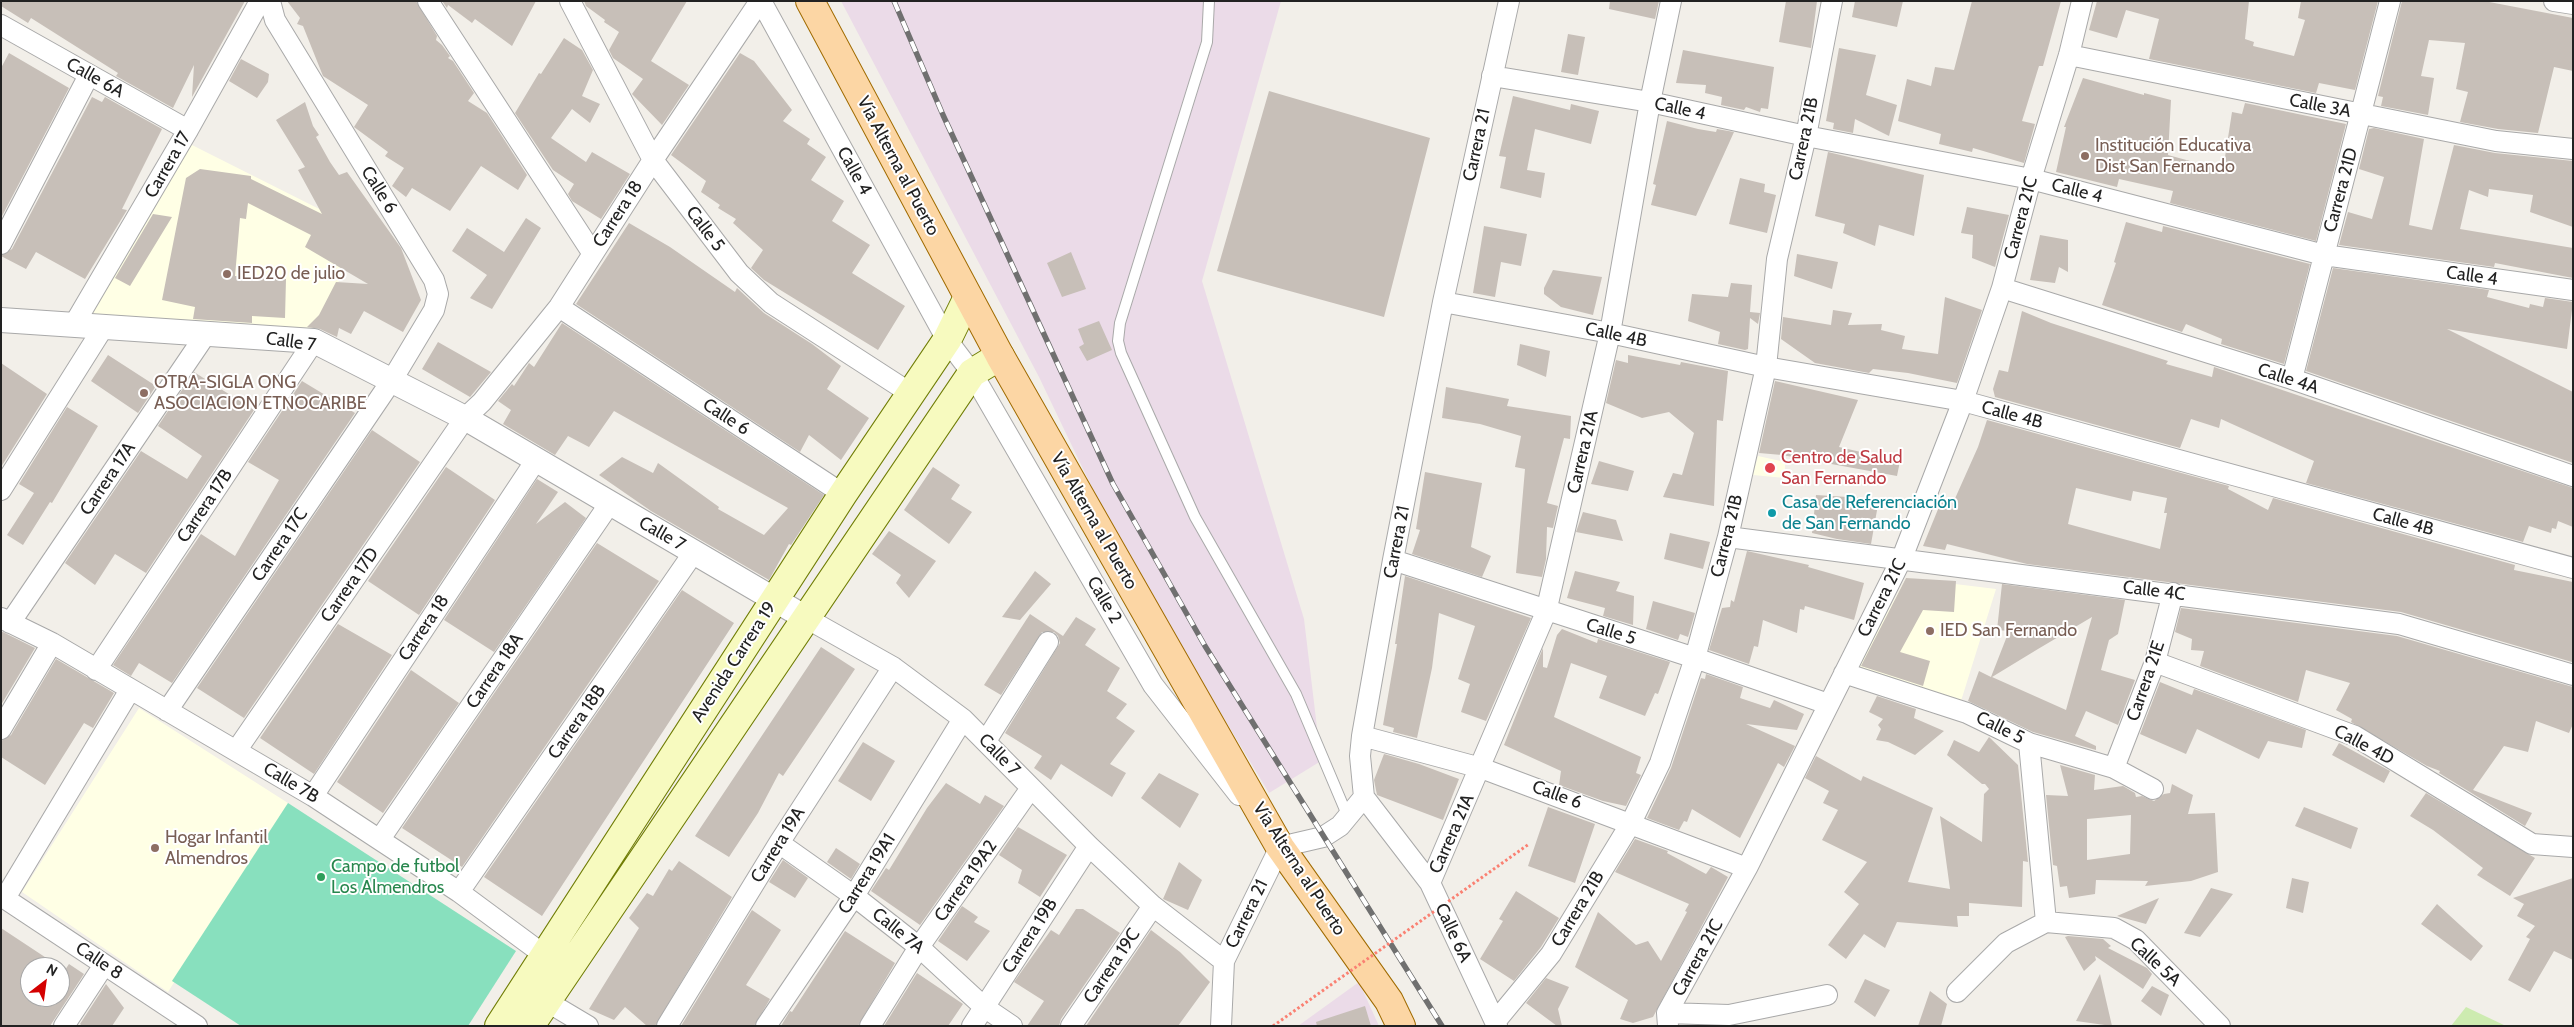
<!DOCTYPE html>
<meta charset="utf-8">
<style>
body{margin:0}
#map{position:relative;width:2574px;height:1027px;overflow:hidden;background:#f2efe9;font-family:Cabin,sans-serif}
canvas{display:block}
.frame{position:absolute;inset:0;border:2px solid #222;pointer-events:none}
.north{position:absolute;left:20px;top:957px;width:50px;height:50px;box-sizing:border-box;background:#fff;border:1px solid #a7a7a7;border-radius:50%;rotate:30deg;font-size:14px;font-weight:700;line-height:20px;text-align:center;color:#222}
.north::after{content:'';display:block;margin:auto;width:18px;height:22px;background:#d40000;clip-path:polygon(50% 0,100% 100%,50% 72%,0 100%)}
</style>
<div id="map">
<canvas width="2574" height="1027"></canvas>
<div class="frame"></div>
<div class="north">N</div>
</div>
<script>
const context = document.querySelector('canvas').getContext('2d');
context.lineJoin = 'round';
function fillPath(path, color) { context.fillStyle = color; context.fill(path, 'evenodd'); }
const poly = rows => new Path2D(rows.map(r => 'M' + r).join(''));
function strokePath(path, color, width, dash) { context.strokeStyle = color; context.lineWidth = width; context.lineCap = dash ? 'butt' : 'round'; context.setLineDash(dash || []); context.stroke(path); }
function label(font, color, halo, rows, align = 'center') {
  context.font = font + ' Cabin,sans-serif'; context.lineWidth = 4; context.setLineDash([]); context.textBaseline = 'middle'; context.strokeStyle = halo; context.fillStyle = color; for (const [text, x, y, turn = 0] of rows) {
    context.save(); context.translate(x, y); context.rotate((+turn || 0) * Math.PI / 180); context.textAlign = isNaN(turn) ? turn : align; if (halo) context.strokeText(text, 0, 0); context.fillText(text, 0, 0); context.restore();
  }
}
const industrial = poly([
 [841,1,1281,1,1202,281,1304,619,1321,761,1269,793,1120,546,1039,377],
 [1359,982,1379,1026,1298,1026]
]);
const education = poly([
 [190,144,363,231,312,337,86,317],
 [1758,456,1785,462,1785,478,1753,475],
 [1906,578,1996,589,1961,701,1855,672],
 [139,708,288,803,168,992,22,892]
]);
const grass = poly([
 [2466,1007,2506,1026,2451,1026]
]);
const pitch = poly([
 [288,803,516,951,468,1026,241,1026,172,981]
]);
const building = poly([
 [1,1,245,1,192,97,194,65,173,108,116,76,118,73,31,18,28,23,1,6],
 [287,1,416,1,437,36,436,40,442,45,450,56,448,58,453,61,474,93,468,101,487,113,527,175,518,190,481,166,450,211,412,188,406,197,392,186,404,168,385,156,388,152,354,127,368,105,323,76,303,26,297,24,300,18],
 [442,1,536,1,512,46,475,19,472,23,448,5,447,8],
 [584,1,687,1,651,61,689,85,662,125,632,94,643,79,613,58,609,50,619,32,604,22,605,20,586,6],
 [1610,1,1659,1,1655,19,1609,9],
 [1786,1,1817,1,1811,48,1779,42],
 [1855,1,1903,1,1897,27,1852,17],
 [1972,1,2061,1,2043,66,2039,66,2022,121,2035,124,2024,163,1973,148,1972,152,1939,144,1941,134,1898,121,1907,79,1931,86,1935,67,1954,70],
 [2097,1,2249,1,2245,39,2254,42,2253,46,2294,56,2305,20,2298,18,2301,1,2378,1,2355,90,2319,83,2316,93,2149,59,2159,19,2126,10,2117,38,2089,30],
 [2402,1,2484,1,2573,18,2573,71,2554,67,2538,133,2498,129,2460,122,2468,92,2456,89,2465,43,2429,40,2421,76,2434,78,2428,115,2381,106,2383,97,2378,96],
 [1568,34,1585,37,1578,75,1561,72],
 [564,38,582,50,593,70,582,96,600,104,590,123,572,109,551,138,586,162,592,152,630,174,601,219,572,201,568,194,574,184,553,170,515,113,539,73,541,74],
 [1839,48,1876,55,1866,95,1897,105,1889,136,1855,119,1853,133,1833,129,1834,123,1826,121],
 [1683,50,1774,67,1768,109,1761,108,1760,112,1746,107,1744,110,1721,105,1722,97,1705,93,1706,85,1676,83],
 [9,53,69,88,1,218,1,68],
 [740,53,754,61,792,110,783,121,810,139,807,144,826,157,811,180,844,201,832,221,870,245,852,273,905,306,878,350,764,280,751,268,763,250,733,223,736,219,718,208,720,205,701,192,706,181,671,155],
 [241,59,269,74,268,82,257,98,229,81],
 [2083,78,2144,95,2144,93,2171,100,2168,155,2223,170,2232,112,2242,114,2245,103,2346,124,2316,241,2170,203,2173,191,2119,179,2117,187,2056,172,2066,127,2064,127],
 [1269,91,1430,138,1384,317,1217,271],
 [1513,96,1570,110,1571,104,1599,111,1591,144,1535,129,1527,170,1545,173,1541,198,1500,188,1506,157,1499,156],
 [92,97,102,102,105,97,162,129,122,209,127,210,85,279,36,252,26,269,1,256,12,249],
 [305,102,313,126,319,135,316,137,330,162,339,175,347,172,401,248,421,300,403,332,364,311,351,334,339,328,337,337,320,329,307,327,319,315,336,282,368,284,305,247,311,235,248,203,246,219,240,218,235,276,286,279,285,318,252,316,252,323,193,319,195,307,162,300,186,178,200,169,251,176,251,179,322,214,298,170,305,167,276,120],
 [1667,121,1698,129,1716,132,1717,129,1734,132,1696,216,1651,205,1656,185,1653,184],
 [2374,128,2424,139,2409,225,2432,230,2454,145,2495,153,2573,161,2573,227,2530,212,2533,195,2489,189,2488,197,2469,190,2460,229,2573,248,2573,278,2495,263,2494,267,2339,245,2348,212,2372,219,2384,177,2359,169,2369,129],
 [1828,152,1924,175,1914,236,1879,225,1875,246,1843,233,1845,224,1815,216],
 [1740,178,1765,184,1764,192,1776,195,1767,233,1729,224],
 [1967,207,2009,215,1995,267,1972,258,1973,235,1961,233],
 [153,214,172,217,130,286,115,278],
 [526,218,541,228,492,309,470,298,487,275,452,251,467,228,504,252],
 [2126,222,2162,232,2163,226,2310,264,2284,364,2221,344,2222,339,2186,324,2182,332,2102,305,2116,263,2114,262],
 [629,223,670,247,735,292,737,288,764,313,812,344,841,366,827,389,869,418,841,460,809,435,800,452,576,304],
 [1484,226,1527,234,1521,266,1501,262,1495,297,1473,293],
 [2040,235,2068,240,2068,272,2059,267,2055,283,2030,280],
 [1071,252,1086,289,1062,297,1047,263],
 [1797,254,1838,262,1832,289,1794,276],
 [2333,268,2489,290,2487,297,2529,308,2530,304,2543,307,2545,298,2573,302,2567,349,2447,329,2573,392,2573,463,2306,371],
 [1553,270,1602,277,1593,315,1561,307,1544,294,1544,288],
 [1731,283,1752,285,1750,312,1760,313,1758,324,1750,318,1748,349,1745,350,1718,344,1720,332,1688,321,1692,294,1728,297],
 [1945,297,1982,310,1957,383,1908,373,1873,369,1869,373,1815,363,1781,339,1783,317,1831,325,1833,310,1852,313,1848,325,1882,324,1881,330,1905,336,1902,349,1938,354],
 [2022,311,2051,323,2168,361,2166,364,2212,377,2214,367,2573,488,2573,527,2558,521,2556,529,2552,528,2551,533,2529,526,2523,542,2306,483,2314,461,2221,419,2219,428,2191,419,2180,448,1995,397,1993,389,1999,370,2008,372],
 [1099,321,1112,350,1087,361,1079,347,1084,344,1078,329],
 [562,323,824,495,791,545,789,544,769,580,651,511,599,475,622,457,653,473,658,463,719,507,718,509,764,535,788,508,614,411,589,447,568,436,555,455,503,424,511,410,498,401,512,384,514,386,529,363,534,367],
 [438,342,491,372,470,397,422,369],
 [1520,344,1550,351,1546,377,1517,365],
 [108,355,156,386,138,413,91,381],
 [1628,355,1680,365,1681,362,1728,371,1723,421,1717,420,1714,506,1663,497,1673,473,1682,475,1694,433,1669,412,1642,418,1606,403,1616,360,1628,363],
 [1,363,47,394,1,467],
 [194,372,254,410,146,573,115,554,95,585,65,563,141,451,187,479,202,456,158,426],
 [302,381,355,413,172,683,139,663,131,676,113,665,201,534,235,556,279,480,248,462],
 [1775,381,1858,400,1839,447,1900,461,1897,476,1782,455,1759,453],
 [1446,387,1509,399,1507,406,1571,416,1570,439,1564,438,1547,503,1558,506,1553,528,1547,527,1546,559,1542,577,1516,573,1525,469,1515,467,1521,436,1480,424,1442,418],
 [67,407,98,426,52,503,50,502,23,545,7,535,34,493,19,484],
 [1987,420,2229,486,2228,489,2268,510,2273,498,2515,565,2514,570,2573,582,2572,662,2401,612,2027,564,1947,544,1945,550,1923,546,1943,497,1953,503,1978,447],
 [2076,488,2131,501,2133,491,2167,498,2164,513,2167,513,2160,549,2068,524],
 [372,430,420,462,244,718,197,688],
 [1599,461,1634,471,1628,491,1591,484],
 [446,467,495,500,419,615,368,581],
 [933,467,960,485,951,499,972,512,949,544,904,510],
 [1425,472,1482,483,1471,547,1491,556,1482,577,1412,554,1420,530,1416,529],
 [537,479,558,492,536,524,565,502,586,518,494,652,444,620],
 [1816,495,1879,499,1871,544,1837,539,1812,533],
 [1583,512,1616,520,1623,541,1576,532],
 [889,531,936,561,909,598,896,583,901,575,872,554],
 [1670,533,1710,542,1703,569,1664,559],
 [597,543,659,581,462,867,402,828],
 [1747,551,1809,565,1808,567,1864,583,1854,620,1805,606,1804,610,1800,609,1797,633,1763,620,1758,647,1754,646,1749,664,1709,650,1722,608,1730,607,1731,600,1734,602],
 [1035,571,1051,584,1020,620,1002,617],
 [1575,571,1620,582,1616,591,1634,596,1633,625,1603,616,1605,608,1567,598],
 [1405,576,1531,618,1486,721,1461,712,1470,684,1458,679,1475,626,1439,613,1432,668,1417,738,1393,732,1394,728,1383,725,1397,644,1395,644],
 [1906,578,1956,581,1954,612,1923,610,1900,652,1930,661,1923,686,1861,666],
 [2002,584,2125,600,2118,634,2109,640,2101,670,2135,680,2118,725,2086,711,2075,736,2096,746,2096,750,2033,732,1968,701,1979,671,1991,677,2009,631,1997,630],
 [2092,617,2066,710,1992,677,2038,649],
 [682,590,734,623,542,916,484,877],
 [1653,601,1695,613,1688,637,1680,634,1678,640,1646,629],
 [2181,608,2397,636,2573,687,2573,724,2569,733,2536,721,2528,752,2504,746,2473,790,2532,813,2525,826,2439,773,2440,771,2427,766,2351,722,2352,719,2336,710,2350,683,2306,670,2298,702,2200,666,2204,651,2191,650,2192,639,2175,632],
 [1030,614,1063,636,1076,617,1096,629,1085,645,1120,668,1107,691,1127,704,1116,718,1135,731,1110,764,1126,773,1112,797,1061,764,1051,780,1034,768,1042,756,1005,733,1060,643,1058,636,1054,632,1042,632,1001,695,984,685],
 [338,624,392,655,314,774,260,738],
 [1562,629,1597,643,1598,639,1670,662,1658,694,1655,693,1645,716,1599,698,1607,676,1571,663,1554,717,1641,757,1636,773,1641,775,1626,806,1603,801,1559,785,1561,771,1504,745,1543,648,1543,667,1547,668,1557,635],
 [1,631,35,648,1,705],
 [821,647,855,669,783,776,779,773,758,813,729,857,695,836],
 [56,659,114,693,93,728,84,723,45,785,1,757,1,741,11,735],
 [411,670,459,703,383,813,337,782],
 [1706,674,1743,687,1740,698,1770,708,1774,700,1804,714,1797,730,1746,724,1795,746,1784,767,1778,763,1740,838,1692,809,1687,822,1684,821,1679,830,1647,818,1671,768,1701,678,1705,679],
 [2160,682,2192,695,2194,689,2306,730,2302,748,2268,741,2259,759,2197,729,2186,754,2140,734],
 [1877,696,1916,709,1914,718,1944,731,1915,755,1888,742,1876,740,1881,729,1878,725,1883,719,1869,712],
 [1989,737,2018,765,2028,862,2023,861,2022,907,1969,903,1969,916,1957,916,1958,927,1897,922,1885,948,1864,934,1846,959,1828,945,1859,904,1844,892,1867,862,1822,840,1838,810,1823,803,1829,791,1805,778,1816,756,1861,781,1863,776,1933,808,1908,882,1950,889,1940,816,1982,842,1984,794,1989,789,1985,784,1982,784,1947,755,1954,740,1979,752],
 [863,742,895,761,871,801,838,781],
 [2339,743,2390,771,2384,783,2332,755],
 [1384,754,1419,764,1459,779,1443,820,1377,795,1374,780],
 [2060,765,2095,775,2094,790,2123,786,2135,793,2136,797,2142,796,2154,801,2164,794,2170,793,2172,784,2193,795,2188,814,2215,813,2218,872,2191,881,2145,886,2148,881,2096,880,2095,894,2069,898,2067,886,2060,887,2057,866,2053,865,2046,795,2068,796],
 [2131,815,2130,854,2087,860,2087,819],
 [1159,773,1199,794,1180,828,1141,798],
 [946,783,980,804,985,795,1004,806,920,925,871,891,886,868,889,870,927,808],
 [2426,793,2535,858,2510,896,2477,875,2483,868,2433,830,2410,816],
 [1548,807,1595,824,1575,883,1528,866],
 [2304,807,2358,828,2351,849,2295,826],
 [1018,827,1067,855,1040,897,1018,883,1022,870,999,855],
 [1635,839,1668,851,1667,853,1706,874,1711,867,1728,877,1653,1017,1633,1023,1620,1019,1628,1000,1575,967,1598,912,1636,945,1648,941,1661,961,1687,912,1685,911,1689,904,1615,872],
 [836,848,860,864,851,879,827,862],
 [783,860,808,878,795,898,769,882],
 [679,861,732,897,655,1026,647,1026,625,1007,614,1020,589,1009,639,928,629,918,647,893,653,896,669,869,672,871],
 [1179,862,1202,880,1188,910,1163,899],
 [2292,878,2309,882,2303,913,2286,908],
 [2573,878,2573,960,2554,951,2530,992,2508,980,2530,939,2526,937,2535,926,2517,916,2524,904,2513,898],
 [2211,888,2233,894,2200,937,2184,933],
 [1516,891,1559,918,1541,947,1514,981,1480,959,1503,921,1499,919],
 [2159,898,2146,924,2117,916],
 [2437,904,2483,946,2471,961,2421,924],
 [962,906,978,917,974,922,990,931,967,961,938,941],
 [1076,909,1083,909,1120,933,1061,1019,1059,1026,1027,1026,1044,1001,1014,982,1051,930,1059,935],
 [752,910,781,930,746,985,770,999,754,1026,681,1026],
 [1,928,60,967,30,967,30,997,60,997,60,967,65,970,69,964,84,974,50,1026,1,1026],
 [1151,930,1180,952,1210,982,1178,1026,1086,1026],
 [845,931,895,963,858,1026,781,1026,790,1011,792,1012],
 [2068,936,2103,939,2111,946,2108,948,2147,968,2152,974,2143,989,2095,956,2096,960,2084,971,2065,937],
 [917,973,963,1004,948,1026,884,1026],
 [2100,974,2112,1026,2076,1021],
 [1546,978,1569,987,1558,1009,1562,1026,1557,1026,1526,1003],
 [1865,979,1890,990,1875,1017,1854,1002],
 [106,984,124,1008,112,1026,82,1026,80,1024],
 [2152,986,2169,995,2161,1016,2141,1001],
 [1930,991,1947,1004,1941,1026,1918,1026],
 [1365,1006,1371,1026,1317,1026,1316,1022]
]);
const service = poly([
 [1209,1,1207,42,1120,323,1118,341,1121,353,1195,517,1296,694,1348,817]
]);
const minor = poly([
 [428,1,593,254],
 [570,1,653,160,739,273,771,303,910,393],
 [761,1,947,340,972,373,1153,685,1239,795],
 [2554,1,2573,4],
 [1,25,188,130],
 [2069,55,2496,141,2573,149],
 [1492,76,1650,102,1806,136,2031,179,2324,255,2573,290],
 [1,244,89,75],
 [2002,288,2292,379,2573,476],
 [1443,302,1610,333,1766,367,1963,401,2573,568],
 [559,307,843,494],
 [73,326,188,130,260,1],
 [2292,379,2390,1],
 [1,490,103,328],
 [1728,537,2399,624,2573,675],
 [1393,560,1695,658,1828,704],
 [1,618,52,643,313,796,459,892,555,963],
 [806,618,893,667,963,719,1089,846,1153,906,1224,961],
 [10,623,206,334],
 [2155,662,2355,736,2532,844,2573,847],
 [96,670,314,341],
 [1844,673,1967,713,2029,743,2114,768,2153,789],
 [167,711,392,380,434,310,438,294,434,280,275,20,270,1],
 [1,729,52,643],
 [1362,736,1481,768,1747,868],
 [986,741,1048,642],
 [2029,743,2046,922],
 [236,751,465,418,482,402,559,307,653,160,760,1],
 [2114,768,2155,662,2173,593],
 [313,796,536,460],
 [1364,797,1430,883,1497,1026],
 [380,839,610,503],
 [779,843,854,896,919,947,984,1007,1012,1026],
 [1430,883,1546,612,1610,333,1650,102,1671,1],
 [459,892,694,552],
 [1,896,197,1026],
 [5,898,130,690],
 [2046,922,2114,928,2136,940,2220,1026],
 [1957,992,2006,943,2046,922],
 [546,1001,588,1026],
 [1667,1013,1729,1015,1827,995],
 [1495,1022,1551,954,1631,823,1660,763,1695,658,1728,537,1766,367,1777,259,1806,136,1832,1],
 [64,1026,104,965],
 [667,1026,779,843,893,667],
 [766,1026,854,896,963,719],
 [870,1026,919,947,1031,788],
 [972,1026,1089,846],
 [1071,1026,1153,906],
 [1221,1026,1224,961,1280,847,1323,837,1340,826,1364,797,1360,756,1362,736,1393,560,1443,302,1509,1],
 [1668,1026,1667,1013,1747,868,1902,558,1963,401,2002,288,2031,179,2069,55,2082,1]
]);
const tertiary = poly([
 [1,320,314,341,465,418,806,618]
]);
const secondary = poly([
 [499,1026,843,494,947,340,968,297],
 [530,1026,972,373,1000,356]
]);
const primary = poly([
 [810,1,1000,356,1280,847,1389,1001,1401,1026]
]);
const rail = poly([
 [894,1,943,115,1113,484,1205,646,1442,1026]
]);
const pathBridge = poly([
 [1273,1026,1529,844]
]);
const markers = [
 [2085,156,5,"#8d6e63"],
 [227,274,5,"#8d6e63"],
 [144,393,5,"#8d6e63"],
 [1770,468,6,"#e0444e"],
 [1772,513,5,"#0f9aa8"],
 [1930,631,5,"#8d6e63"],
 [155,848,5,"#8d6e63"],
 [321,877,5,"#2e9e5b"]
];
const streetNames = [
 ["Calle 6A",95,78,29],
 ["Calle 3A",2320,106,11],
 ["Calle 4",1680,109,12],
 ["Carrera 21B",1804,139,-78],
 ["Carrera 21",1477,145,-78],
 ["Carrera 17",168,165,-60],
 ["Vía Alterna al Puerto",898,166,62],
 ["Calle 4",854,171,61],
 ["Calle 6",379,190,58],
 ["Carrera 21D",2341,190,-75],
 ["Calle 4",2077,191,14],
 ["Carrera 18",618,214,-57],
 ["Carrera 21C",2021,218,-75],
 ["Calle 5",705,229,53],
 ["Calle 4",2472,276,8],
 ["Calle 4B",1616,335,12],
 ["Calle 7",291,342,8],
 ["Calle 4A",2288,379,18],
 ["Calle 4B",2012,415,15],
 ["Calle 6",726,417,33],
 ["Carrera 21A",1583,452,-77],
 ["Carrera 17A",108,479,-56],
 ["Carrera 17B",205,506,-56],
 ["Vía Alterna al Puerto",1094,521,60],
 ["Calle 4B",2403,522,15],
 ["Calle 7",662,534,30],
 ["Carrera 21B",1727,536,-76],
 ["Carrera 21",1397,542,-79],
 ["Carrera 17C",280,545,-56],
 ["Carrera 17D",350,585,-55],
 ["Calle 4C",2154,591,7],
 ["Carrera 21C",1882,598,-63],
 ["Calle 2",1104,600,60],
 ["Carrera 18",424,628,-56],
 ["Calle 5",1611,632,17],
 ["Avenida Carrera 19",734,662,-57],
 ["Carrera 18A",495,671,-56],
 ["Carrera 21E",2146,681,-71],
 ["Carrera 18B",577,722,-55],
 ["Calle 5",2000,728,26],
 ["Calle 4D",2364,745,28],
 ["Calle 7",999,755,46],
 ["Calle 7B",291,783,31],
 ["Calle 6",1557,795,20],
 ["Carrera 21A",1452,834,-66],
 ["Carrera 19A",778,845,-58],
 ["Vía Alterna al Puerto",1299,869,57],
 ["Carrera 19A1",867,874,-58],
 ["Carrera 19A2",966,881,-55],
 ["Carrera 21B",1578,909,-59],
 ["Carrera 21",1247,914,-64],
 ["Calle 7A",898,931,39],
 ["Calle 6A",1453,933,65],
 ["Carrera 19B",1030,936,-57],
 ["Carrera 21C",1698,958,-61],
 ["Calle 8",99,961,34],
 ["Calle 5A",2155,962,43],
 ["Carrera 19C",1112,966,-56]
];
const educationNames = [
 ["Institución Educativa",2095,146],
 ["Dist San Fernando",2095,167],
 ["IED20 de julio",237,274],
 ["OTRA-SIGLA ONG",154,383],
 ["ASOCIACION ETNOCARIBE",154,404],
 ["IED San Fernando",1940,631],
 ["Hogar Infantil",165,838],
 ["Almendros",165,859]
];
const healthNames = [
 ["Centro de Salud",1781,458],
 ["San Fernando",1781,479]
];
const cultureNames = [
 ["Casa de Referenciación",1782,503],
 ["de San Fernando",1782,524]
];
const leisureNames = [
 ["Campo de futbol",331,867],
 ["Los Almendros",331,888]
];
fillPath(industrial, '#ebdbe8');
fillPath(education, '#ffffe5');
fillPath(grass, '#cdebb0');
fillPath(pitch, '#88e0be');
fillPath(building, '#c7bfb8');
strokePath(service, '#a9a9a9', 12);
strokePath(minor, '#a9a9a9', 22);
strokePath(tertiary, '#a9a9a9', 26);
strokePath(secondary, '#707d05', 30);
strokePath(primary, '#a06b00', 30);
strokePath(service, '#fff', 10);
strokePath(minor, '#fff', 20);
strokePath(tertiary, '#fff', 24);
strokePath(secondary, '#f7fabf', 28);
strokePath(primary, '#fcd6a4', 28);
strokePath(rail, '#707070', 5.5);
strokePath(rail, '#fff', 4, [11]);
strokePath(pathBridge, '#fa8072', 3, [2.5, 2.5]);
for (const [x, y, r, color] of markers) { const dot = new Path2D(); dot.arc(x, y, r, 0, 2 * Math.PI); context.fillStyle = color; context.fill(dot); strokePath(dot, '#fff', 2); }
label('18px', '#222', '#fff', streetNames);
label('18px', '#785e54', '#fff', educationNames, 'left');
label('18px', '#be3a42', '#fff', healthNames, 'left');
label('18px', '#0d838f', '#fff', cultureNames, 'left');
label('18px', '#27864d', '#fff', leisureNames, 'left');
</script>
